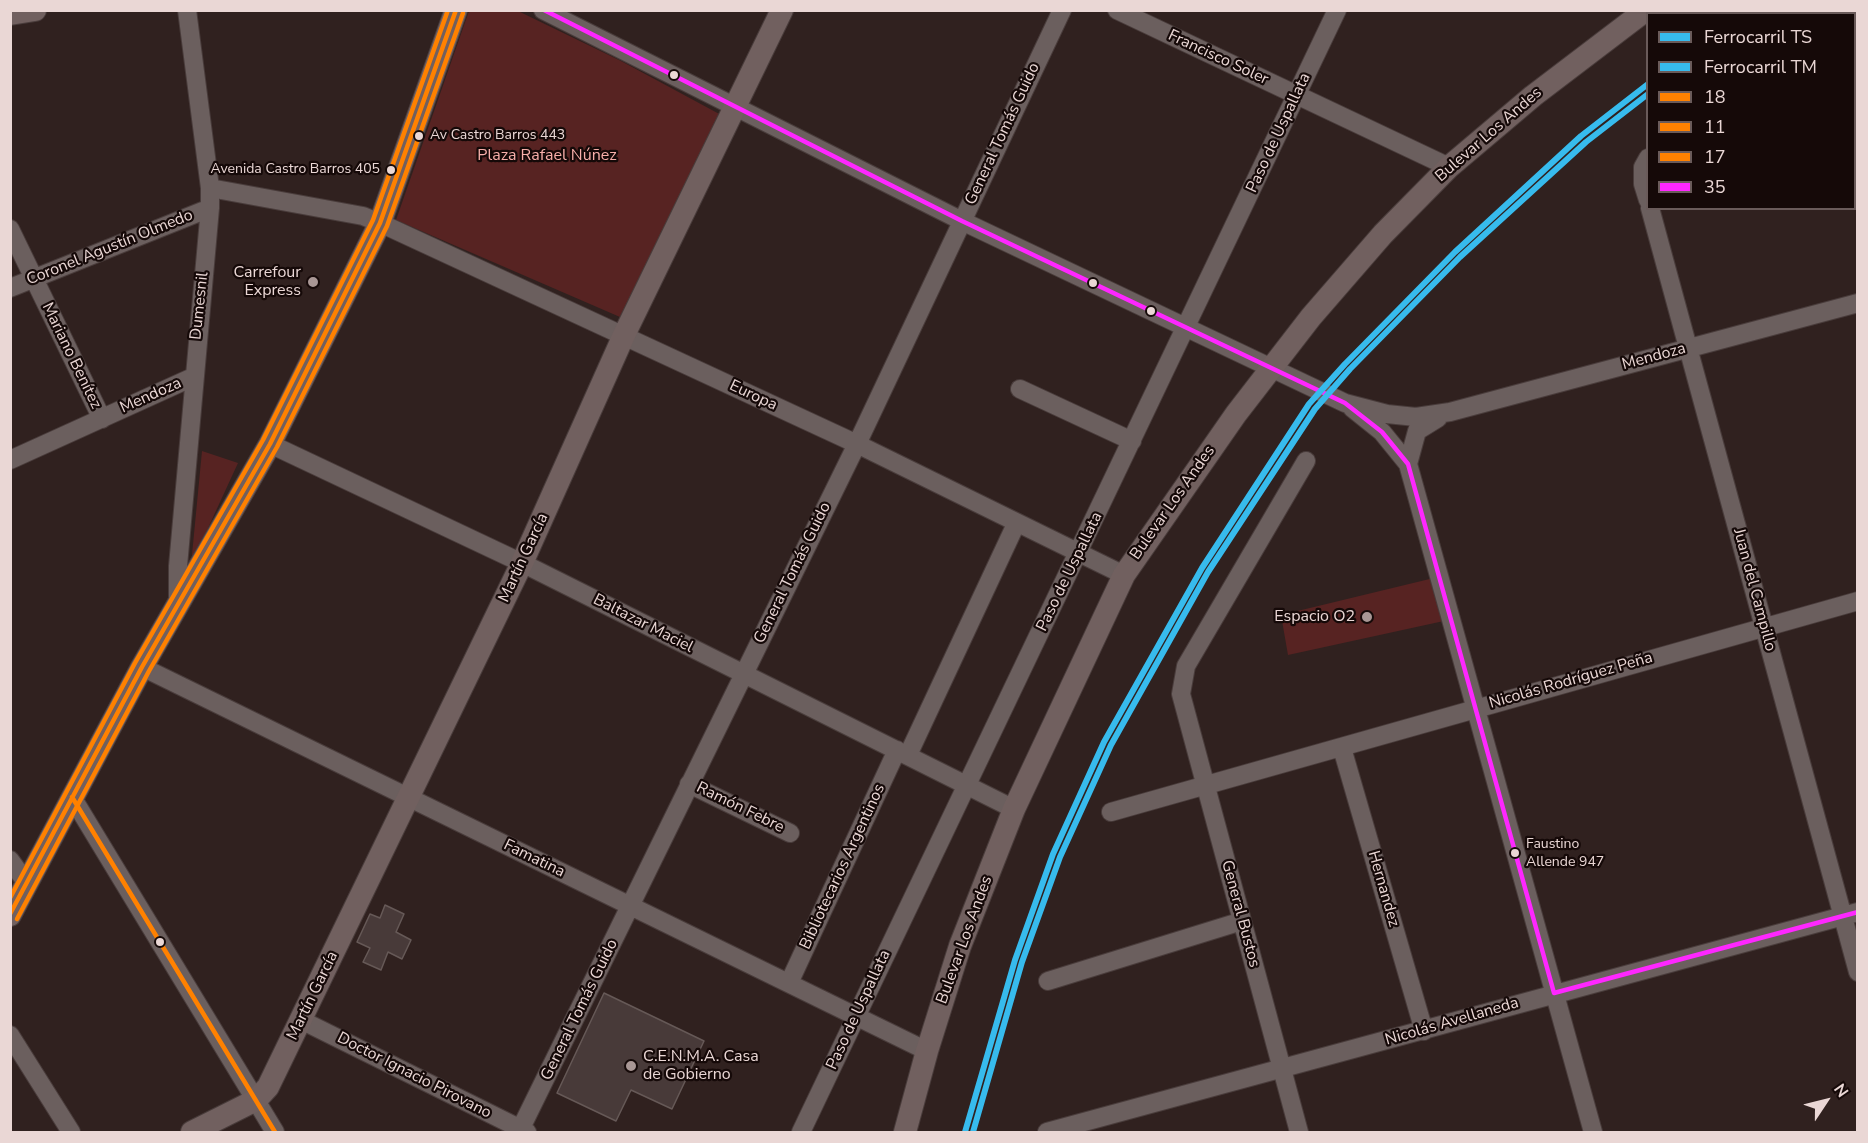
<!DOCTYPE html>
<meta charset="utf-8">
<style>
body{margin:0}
#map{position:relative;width:1868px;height:1143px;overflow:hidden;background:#30211f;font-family:"Nunito Sans",sans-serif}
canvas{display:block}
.frame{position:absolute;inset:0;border:12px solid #ead7d5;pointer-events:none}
.legend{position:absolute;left:1646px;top:12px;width:210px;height:198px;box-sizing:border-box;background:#150908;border:2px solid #6a5b5a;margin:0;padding:8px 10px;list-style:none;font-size:18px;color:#ead7d5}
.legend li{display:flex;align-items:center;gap:12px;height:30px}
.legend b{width:30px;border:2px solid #6a5b5a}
.north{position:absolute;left:1796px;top:1071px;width:60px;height:60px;-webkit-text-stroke:4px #150908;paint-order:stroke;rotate:55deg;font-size:16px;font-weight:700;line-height:24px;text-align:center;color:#ead7d5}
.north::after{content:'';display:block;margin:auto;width:21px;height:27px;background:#ead7d5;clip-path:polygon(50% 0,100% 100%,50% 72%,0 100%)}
</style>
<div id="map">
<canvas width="1868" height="1143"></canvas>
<div class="frame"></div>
<ul class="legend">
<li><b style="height:8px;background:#37bbed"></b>Ferrocarril TS</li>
<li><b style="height:8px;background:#37bbed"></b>Ferrocarril TM</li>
<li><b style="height:8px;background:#ff8100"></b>18</li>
<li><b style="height:8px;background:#ff8100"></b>11</li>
<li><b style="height:8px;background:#ff8100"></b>17</li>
<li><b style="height:8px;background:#fe27ff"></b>35</li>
</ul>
<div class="north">N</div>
</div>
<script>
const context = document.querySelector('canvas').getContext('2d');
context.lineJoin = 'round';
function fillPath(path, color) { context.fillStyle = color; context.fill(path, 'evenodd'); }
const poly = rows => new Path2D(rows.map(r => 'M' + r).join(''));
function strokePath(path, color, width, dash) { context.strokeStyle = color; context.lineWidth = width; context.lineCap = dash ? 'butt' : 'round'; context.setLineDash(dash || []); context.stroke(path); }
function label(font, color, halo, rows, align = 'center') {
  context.font = font + ' "Nunito Sans",sans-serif'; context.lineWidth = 4.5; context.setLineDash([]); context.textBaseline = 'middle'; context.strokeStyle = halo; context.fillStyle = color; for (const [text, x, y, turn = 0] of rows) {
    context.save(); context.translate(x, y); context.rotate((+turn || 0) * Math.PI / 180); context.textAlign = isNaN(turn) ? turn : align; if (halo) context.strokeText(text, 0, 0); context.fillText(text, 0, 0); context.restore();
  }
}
const green = poly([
 [469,11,518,11,621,61,723,116,620,317,396,220],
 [202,451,238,463,191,565],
 [1442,576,1453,619,1288,655,1281,615]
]);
const building = poly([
 [385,905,404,914,396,932,411,940,402,959,388,952,381,970,363,962,370,948,357,942,370,914,380,918,385,905],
 [604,993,704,1041,672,1109,631,1090,616,1121,557,1093,604,993]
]);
const minor = poly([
 [543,10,962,221,1345,403,1387,414,1416,417,1450,412,1858,303],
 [1117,10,1449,167],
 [1850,14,1854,10],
 [1648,158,1643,167,1643,184,1648,200],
 [210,188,363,216,380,223,857,444,1124,575],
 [1650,208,1858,972],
 [10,229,102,419],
 [10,288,210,208],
 [1020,389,1132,441],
 [1352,408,1382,432,1408,464,1593,1132],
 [270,444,522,563,1014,809],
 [10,460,193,377],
 [1408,464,1417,431,1438,418],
 [178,602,178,566,210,208,210,188,187,10],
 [142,667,927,1051],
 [1342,748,1424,1031],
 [908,755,1016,524],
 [689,784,790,833],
 [72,797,275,1132],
 [1111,812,1858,601],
 [10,860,26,882],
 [1048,981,1242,921],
 [789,983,897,750],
 [301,1020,527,1132],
 [10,1035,71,1132],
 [519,1132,857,444,1062,10],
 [801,1132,1337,10],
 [1047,1132,1858,912],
 [1299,1132,1181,694,1186,666,1306,461]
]);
const major = poly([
 [10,14,35,10],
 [10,915,142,667,270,444,380,223,456,10],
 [192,1132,256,1100,268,1087,522,563,624,335,782,10],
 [905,1132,927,1051,960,946,1014,809,1124,575,1236,414,1311,317,1383,234,1449,167,1533,96,1646,10]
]);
const bus1 = poly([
 [72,797,275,1132],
 [10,914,142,667,270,444,380,223,456,10]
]);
const bus2 = poly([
 [17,919,149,671,277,447,387,226,463,13]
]);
const bus3 = poly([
 [10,898,135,663,263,440,373,220,448,10]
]);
const bus4 = poly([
 [544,10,962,221,1345,403,1382,432,1408,464,1554,993,1858,912]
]);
const rail1 = poly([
 [965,1132,1015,960,1053,854,1104,742,1202,568,1309,404,1345,364,1455,252,1581,136,1648,84]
]);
const rail2 = poly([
 [973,1132,1022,962,1060,857,1111,745,1208,572,1315,409,1350,369,1460,257,1586,142,1648,94]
]);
const markers = [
 [674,75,5,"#ead7d5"],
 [419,136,5,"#ead7d5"],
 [391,170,5,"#ead7d5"],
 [313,282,6,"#a99795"],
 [1093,283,5,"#ead7d5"],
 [1151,311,5,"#ead7d5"],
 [1367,617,6,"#a99795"],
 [1515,853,5,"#ead7d5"],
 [160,942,5,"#ead7d5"],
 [631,1066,6,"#a99795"]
];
const busNames = [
 ["Av Castro Barros 443",430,136],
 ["Avenida Castro Barros 405",380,170,"right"],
 ["Faustino",1526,845],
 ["Allende 947",1526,863]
];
const streetNames = [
 ["Francisco Soler",1218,58,25],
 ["Paso de Uspallata",1279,133,-65],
 ["General Tomás Guido",1003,134,-65],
 ["Bulevar Los Andes",1489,135,-41],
 ["Coronel Agustín Olmedo",110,248,-22],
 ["Dumesnil",200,306,-84],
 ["Mariano Benítez",71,356,64],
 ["Mendoza",1654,357,-15],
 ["Mendoza",151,396,-24],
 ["Europa",753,396,25],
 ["Bulevar Los Andes",1173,503,-55],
 ["Martín García",524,558,-65],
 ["Paso de Uspallata",1070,572,-64],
 ["General Tomás Guido",793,573,-64],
 ["Juan del Campillo",1754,590,75],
 ["Baltazar Maciel",643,624,27],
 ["Nicolás Rodríguez Peña",1571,681,-16],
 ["Ramón Febre",740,808,26],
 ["Famatina",534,859,26],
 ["Bibliotecarios Argentinos",843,867,-65],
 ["Hernandez",1383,889,74],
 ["General Bustos",1240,914,75],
 ["Bulevar Los Andes",965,940,-70],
 ["Martín García",313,996,-64],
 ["General Tomás Guido",580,1010,-64],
 ["Paso de Uspallata",859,1010,-65],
 ["Nicolás Avellaneda",1452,1022,-16],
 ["Doctor Ignacio Pirovano",414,1076,27]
];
const parkNames = [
 ["Plaza Rafael Núñez",547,156]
];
const poiNames = [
 ["Carrefour",301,273],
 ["Express",301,291],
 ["Espacio O2",1355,617],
 ["C.E.N.M.A. Casa",643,1057,"left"],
 ["de Gobierno",643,1075,"left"]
];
fillPath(green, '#572322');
fillPath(building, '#483a39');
strokePath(building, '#665957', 1.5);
strokePath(minor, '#493c3b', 20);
strokePath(major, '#493c3b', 24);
strokePath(minor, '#6b5f5e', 18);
strokePath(major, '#71605f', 22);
strokePath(bus1, '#ff8100', 4.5);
strokePath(bus2, '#ff8100', 4.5);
strokePath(bus3, '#ff8100', 4.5);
strokePath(bus4, '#fe27ff', 4.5);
strokePath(rail1, '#37bbed', 6);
strokePath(rail2, '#37bbed', 6);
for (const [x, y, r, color] of markers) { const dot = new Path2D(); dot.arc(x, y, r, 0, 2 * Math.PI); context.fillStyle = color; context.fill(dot); strokePath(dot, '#150908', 2); }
label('14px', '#ead7d5', '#150908', busNames, 'left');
label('16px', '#ead7d5', '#150908', streetNames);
label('16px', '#f8afaa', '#150908', parkNames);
label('16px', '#ead7d5', '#150908', poiNames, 'right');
</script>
